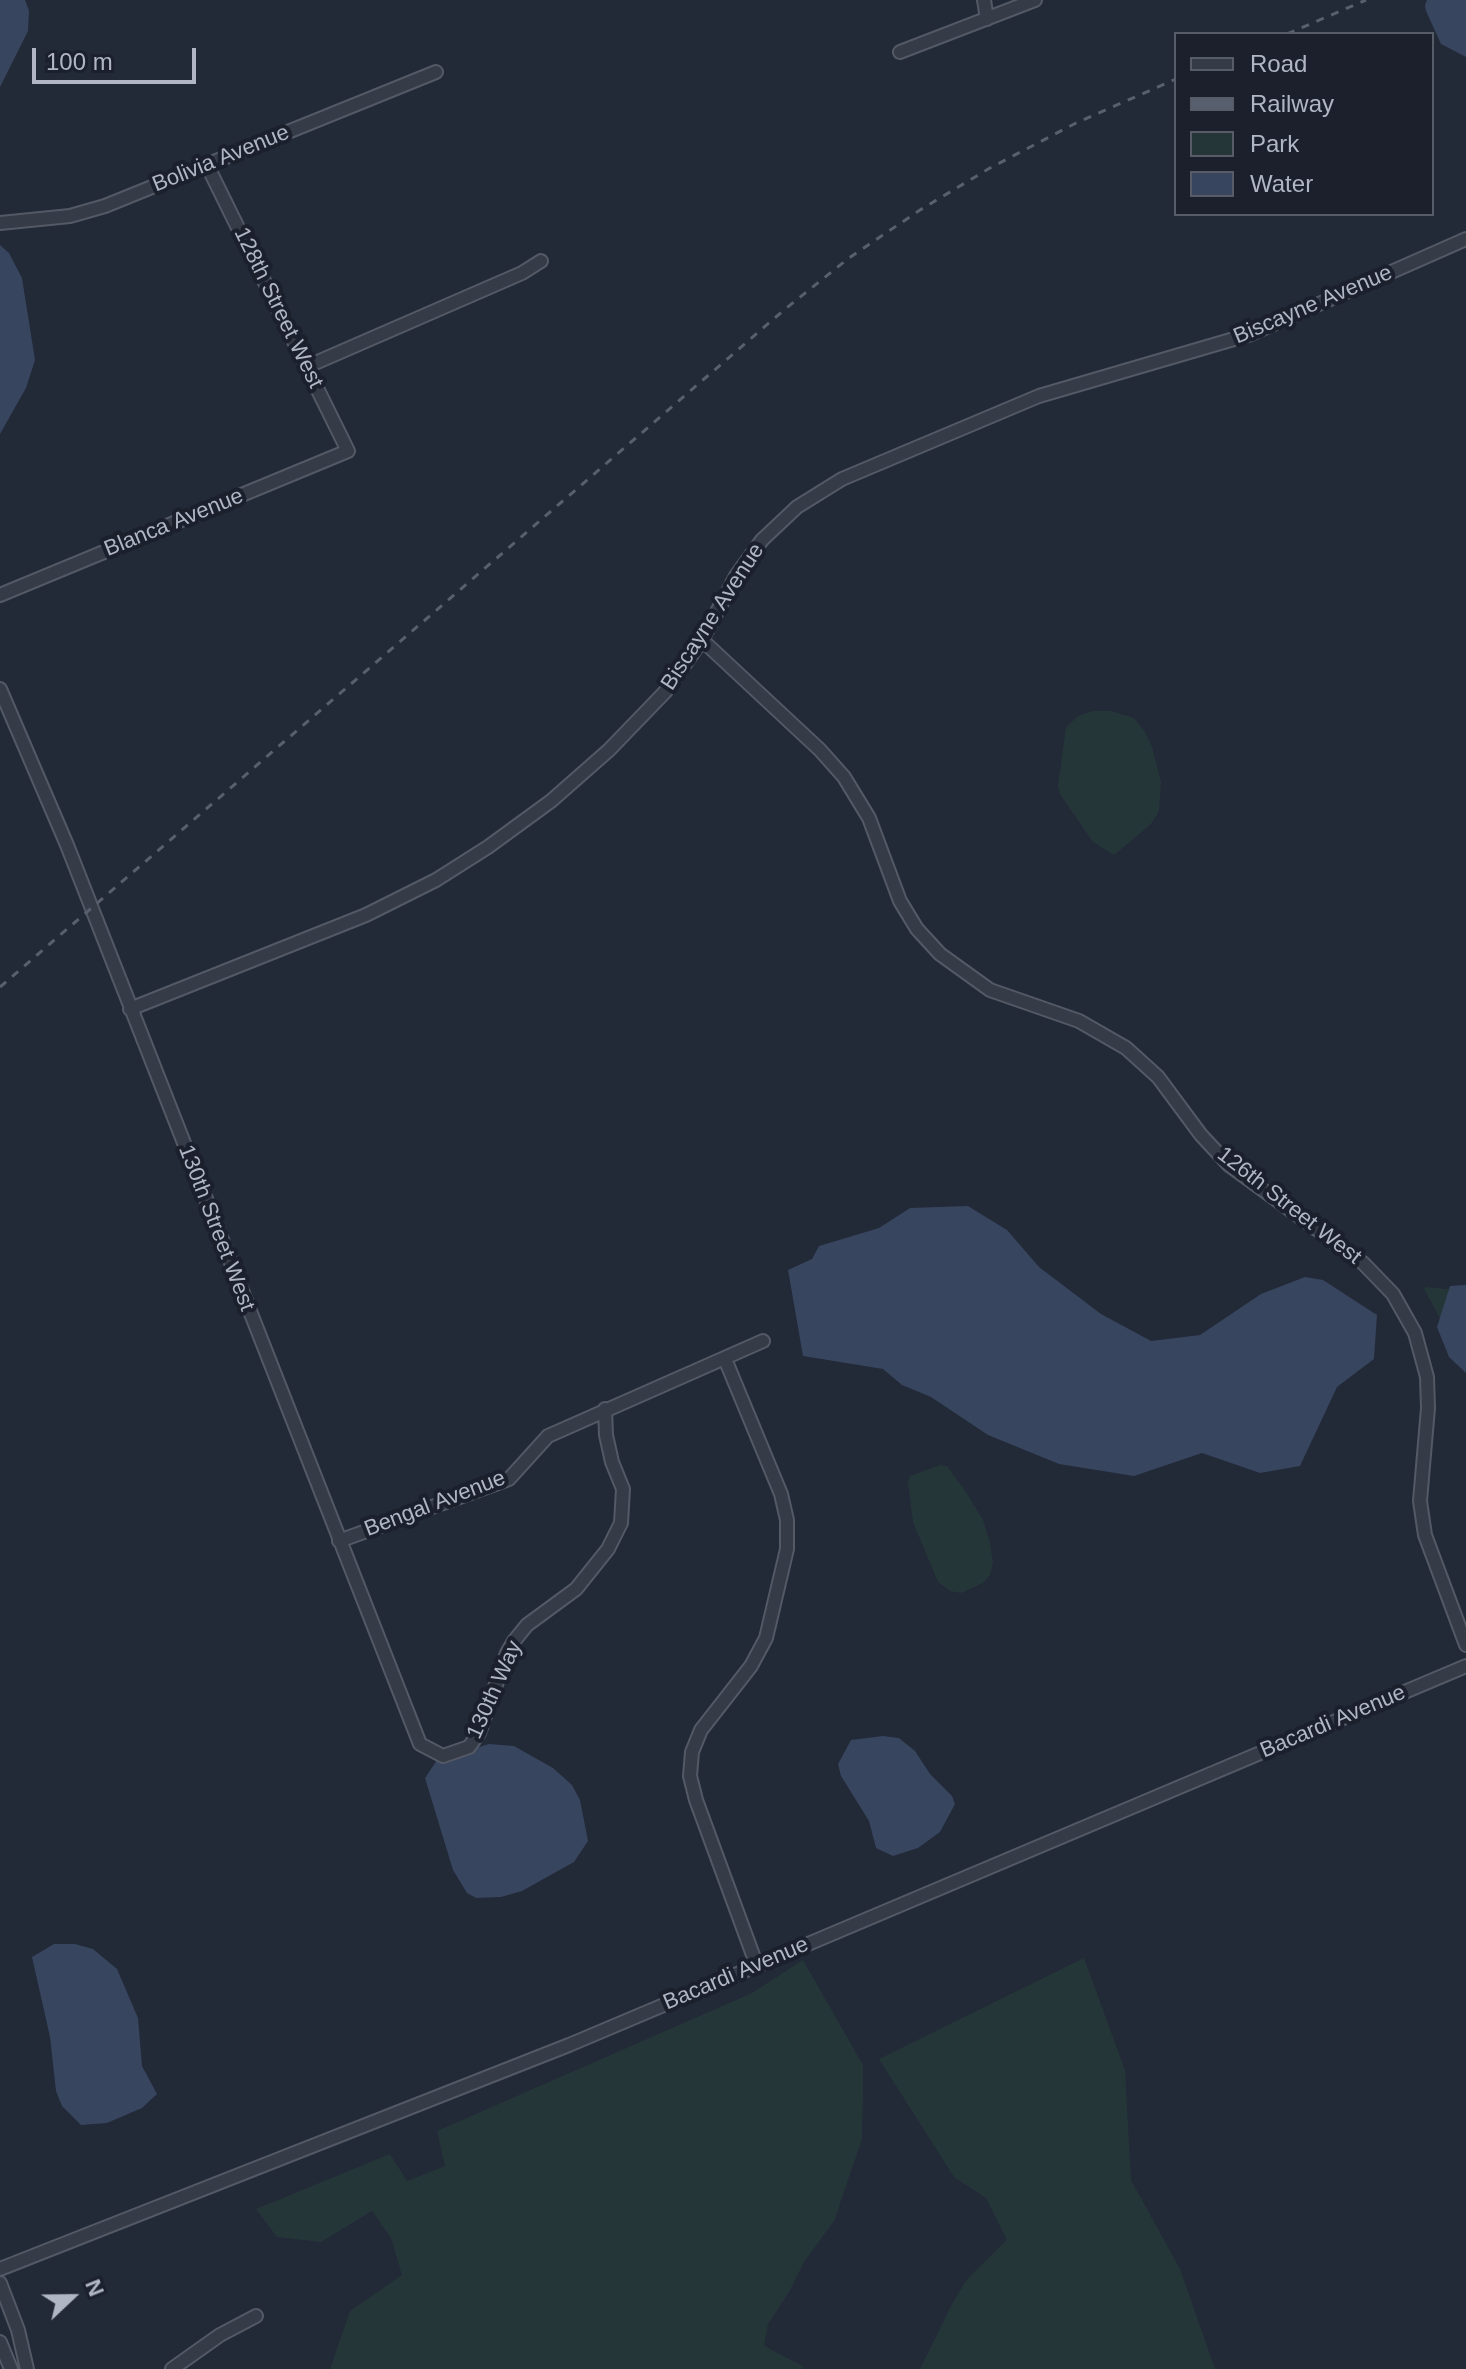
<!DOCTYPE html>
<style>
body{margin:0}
#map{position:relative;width:1466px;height:2369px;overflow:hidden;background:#222937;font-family:Arial,sans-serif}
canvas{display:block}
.legend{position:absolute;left:1174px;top:32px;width:260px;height:184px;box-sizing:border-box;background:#1b202c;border:2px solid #575c69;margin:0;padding:10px 14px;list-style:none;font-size:24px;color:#b0b6c4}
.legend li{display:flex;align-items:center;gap:16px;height:40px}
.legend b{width:40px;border:2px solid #575c69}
.north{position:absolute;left:32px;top:2257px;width:80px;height:80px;-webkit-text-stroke:6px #1b202c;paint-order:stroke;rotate:68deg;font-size:22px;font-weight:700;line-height:32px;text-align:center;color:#b0b6c4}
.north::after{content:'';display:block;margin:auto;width:28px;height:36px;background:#b0b6c4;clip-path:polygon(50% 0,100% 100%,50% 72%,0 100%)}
.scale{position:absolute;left:32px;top:48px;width:164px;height:36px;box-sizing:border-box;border:4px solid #b0b6c4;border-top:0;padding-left:10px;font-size:24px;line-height:28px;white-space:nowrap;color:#b0b6c4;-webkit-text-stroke:6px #1b202c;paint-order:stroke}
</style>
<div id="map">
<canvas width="1466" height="2369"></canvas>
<ul class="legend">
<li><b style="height:10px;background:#353b47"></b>Road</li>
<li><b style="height:10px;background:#585f6e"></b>Railway</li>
<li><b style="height:22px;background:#253639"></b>Park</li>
<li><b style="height:22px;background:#38455f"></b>Water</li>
</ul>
<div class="north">N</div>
<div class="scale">100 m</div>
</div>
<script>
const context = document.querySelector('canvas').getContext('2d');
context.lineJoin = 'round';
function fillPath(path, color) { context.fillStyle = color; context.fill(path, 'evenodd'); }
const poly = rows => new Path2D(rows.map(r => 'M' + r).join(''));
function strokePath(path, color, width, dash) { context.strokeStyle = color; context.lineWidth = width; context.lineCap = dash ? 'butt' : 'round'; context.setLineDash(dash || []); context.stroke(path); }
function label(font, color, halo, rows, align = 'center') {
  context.font = font + ' Arial,sans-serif'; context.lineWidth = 8; context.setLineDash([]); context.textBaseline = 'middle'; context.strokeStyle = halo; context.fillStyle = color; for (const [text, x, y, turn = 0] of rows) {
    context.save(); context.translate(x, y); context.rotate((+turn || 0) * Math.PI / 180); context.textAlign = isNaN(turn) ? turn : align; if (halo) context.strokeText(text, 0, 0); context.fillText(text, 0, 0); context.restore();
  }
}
const green = poly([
 [1093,711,1111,711,1134,718,1145,732,1152,747,1161,782,1159,811,1151,824,1114,855,1092,841,1060,794,1058,786,1066,727,1078,716],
 [1426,1287,1466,1291,1445,1327,1424,1289],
 [940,1465,947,1466,966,1492,983,1520,990,1543,993,1563,990,1575,983,1583,961,1593,950,1591,938,1582,913,1522,908,1482,910,1476],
 [1084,1958,1125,2070,1131,2180,1180,2269,1215,2369,920,2369,953,2302,968,2278,1007,2240,986,2198,954,2177,879,2059],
 [803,1960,863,2065,863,2092,862,2139,834,2221,804,2262,789,2292,768,2324,764,2346,803,2366,801,2369,330,2369,350,2311,402,2275,391,2238,372,2211,321,2242,277,2237,256,2209,390,2154,407,2181,445,2166,437,2131,752,1993]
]);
const water = poly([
 [0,0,25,0,29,11,28,31,0,87],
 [1427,0,1466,0,1466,57,1441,44,1426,11,1425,5],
 [0,245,9,253,22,278,35,360,26,388,0,434],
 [968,1206,1007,1230,1039,1267,1101,1314,1151,1341,1200,1335,1261,1294,1305,1277,1323,1280,1377,1315,1374,1359,1337,1387,1300,1466,1260,1473,1202,1453,1134,1476,1059,1464,988,1435,931,1397,902,1385,883,1369,803,1356,788,1270,812,1259,819,1246,879,1228,910,1208],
 [1466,1285,1466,1373,1449,1357,1437,1327,1450,1286],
 [883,1736,899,1738,915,1751,930,1774,952,1796,955,1804,940,1832,918,1848,893,1856,876,1848,869,1821,841,1776,838,1764,851,1740],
 [489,1744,514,1746,553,1768,572,1785,580,1800,588,1841,574,1862,522,1891,501,1897,476,1898,467,1893,453,1870,425,1778,437,1760],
 [54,1944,75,1944,93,1949,117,1969,138,2018,142,2066,157,2094,142,2108,107,2123,81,2125,62,2106,56,2091,50,2037,32,1957]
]);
const minor = poly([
 [984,0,987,19],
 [900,52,1035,0],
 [0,223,70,216,105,206,436,72],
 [306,367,522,273,541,261],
 [0,595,348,451,207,165],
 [702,640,820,750,844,777,869,818,900,901,917,929,940,954,990,990,1079,1021,1126,1048,1158,1077,1201,1135,1229,1165,1363,1263,1393,1294,1415,1333,1427,1377,1428,1408,1420,1501,1425,1535,1466,1645],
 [0,689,67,845,420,1744,443,1756,469,1747,479,1733,507,1653,514,1641,527,1625,576,1589,608,1549,621,1523,623,1489,612,1462,606,1435,605,1409],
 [130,1009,366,915,436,880,488,847,551,801,609,750,665,692,702,640,736,576,762,540,797,507,842,479,1039,396,1251,334,1466,239],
 [725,1359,781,1494,787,1520,787,1549,766,1638,751,1666,701,1730,692,1752,690,1776,696,1800,757,1966],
 [339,1541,509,1479,548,1436,763,1341],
 [0,2269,569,2045,1466,1666],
 [0,2283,18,2330,27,2369],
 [0,2342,11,2369],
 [172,2369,220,2335,256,2316]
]);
const rail = poly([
 [1287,34,1366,0],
 [0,987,784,310,849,258,920,210,990,168,1076,123,1176,79]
]);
const streetNames = [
 ["Bolivia Avenue",221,159,-22],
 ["Biscayne Avenue",1313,305,-23],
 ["128th Street West",278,308,64],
 ["Blanca Avenue",174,523,-22],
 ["Biscayne Avenue",713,617,-57],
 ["126th Street West",1289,1206,38],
 ["130th Street West",216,1228,69],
 ["Bengal Avenue",435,1504,-21],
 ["130th Way",495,1690,-66],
 ["Bacardi Avenue",1333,1722,-23],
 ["Bacardi Avenue",736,1974,-23]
];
fillPath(green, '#253639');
fillPath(water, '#38455f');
strokePath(minor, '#535965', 16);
strokePath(minor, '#353b47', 12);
strokePath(rail, '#585f6e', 3, [8, 8]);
label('22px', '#b0b6c4', '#1b202c', streetNames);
</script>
